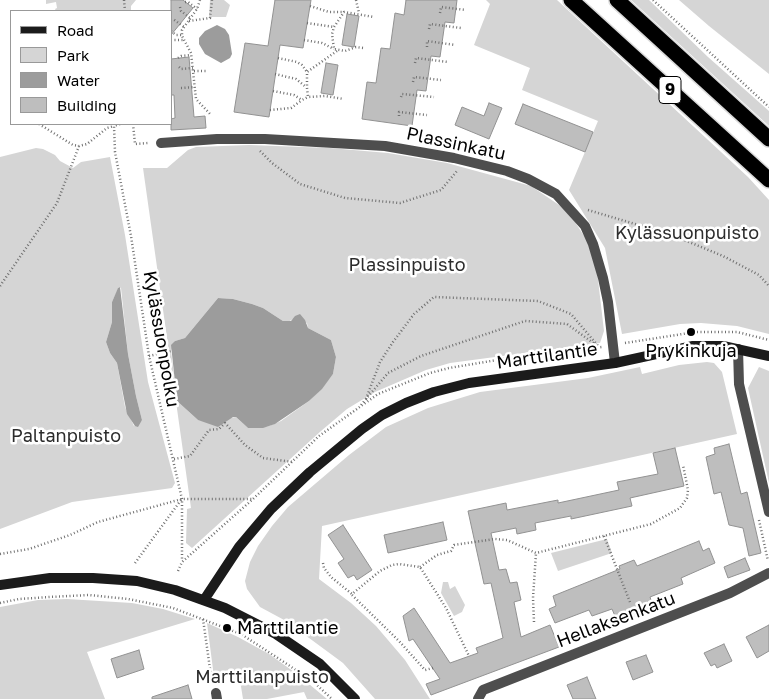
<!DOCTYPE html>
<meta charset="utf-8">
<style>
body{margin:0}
#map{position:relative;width:769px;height:699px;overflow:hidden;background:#fff;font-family:"Golos Text",sans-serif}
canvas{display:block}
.legend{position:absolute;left:10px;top:10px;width:162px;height:115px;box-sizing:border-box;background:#fff;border:1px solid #999;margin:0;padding:6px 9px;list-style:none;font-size:15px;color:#000}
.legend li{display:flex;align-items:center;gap:10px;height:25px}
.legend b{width:25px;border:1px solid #999}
</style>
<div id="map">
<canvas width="769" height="699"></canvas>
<ul class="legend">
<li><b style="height:6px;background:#1b1b1b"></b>Road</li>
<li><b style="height:14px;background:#d5d5d5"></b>Park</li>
<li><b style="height:14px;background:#9c9c9c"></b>Water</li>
<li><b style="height:14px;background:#bebebe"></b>Building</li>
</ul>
</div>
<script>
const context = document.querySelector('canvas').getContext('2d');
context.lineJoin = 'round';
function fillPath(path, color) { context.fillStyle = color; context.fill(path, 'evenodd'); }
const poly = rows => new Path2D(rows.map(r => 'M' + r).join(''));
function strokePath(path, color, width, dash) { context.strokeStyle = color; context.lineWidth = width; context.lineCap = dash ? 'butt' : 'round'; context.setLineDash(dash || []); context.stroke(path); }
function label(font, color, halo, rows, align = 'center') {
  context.font = font + ' "Golos Text",sans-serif'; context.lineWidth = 5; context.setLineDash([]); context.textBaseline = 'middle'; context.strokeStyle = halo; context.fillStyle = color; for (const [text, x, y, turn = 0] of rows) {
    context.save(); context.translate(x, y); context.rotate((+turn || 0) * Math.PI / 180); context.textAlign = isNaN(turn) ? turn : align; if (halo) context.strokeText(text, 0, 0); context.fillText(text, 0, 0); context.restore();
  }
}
const green = poly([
 [46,0,136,0,131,6,131,11,56,11,55,9,57,8,56,2,46,4],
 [210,0,224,0,230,5,226,17,209,17],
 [486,0,557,0,748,177,769,200,769,334,737,326,701,323,680,324,622,334,605,248,569,190,598,121,522,90,530,68,474,45,490,4],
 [631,0,649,0,708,57,769,111,769,126],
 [679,0,769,0,769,74,709,26],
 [249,145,330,148,388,153,447,163,531,186,562,207,575,222,588,242,597,271,604,331,600,343,450,363,426,370,375,392,347,409,321,431,192,548,186,543,187,509,191,508,143,168,167,168,188,150,196,147],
 [218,298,233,299,252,304,263,308,283,321,288,322,293,319,307,323,308,328,331,340,336,357,333,374,321,389,309,401,281,421,269,426,257,428,248,428,236,417,229,418,225,423,198,420,177,401,171,351,175,341,185,338],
 [36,148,43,149,55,155,60,161,73,168,81,162,110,157,125,235,148,382,175,483,172,488,72,502,0,529,0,157],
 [119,287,121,288,128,354,136,396,142,420,134,426,125,407,117,363,110,353,106,342,112,322,112,302],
 [707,362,714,363,722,372,737,434,322,526,319,579,351,603,376,626,405,660,430,699,375,699,343,663,286,621,260,607,247,589,245,581,250,562,258,546,272,526,288,507,349,455,386,427,428,408,480,392,588,378,640,367,642,374,679,365],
 [759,367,769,371,769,483,748,388],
 [607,539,612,553,558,571,551,553],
 [443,582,448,582,450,589,455,586,465,605,462,612,454,616,441,593],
 [67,599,132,603,163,609,195,619,87,652,105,699,0,699,0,607,38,600],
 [207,623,238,637,269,654,297,674,327,699,307,699,304,692,267,699,243,699,239,674,214,677]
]);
const water = poly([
 [217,25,225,29,229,35,232,54,230,58,221,63,205,54,199,44,199,38,205,31],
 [120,287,128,354,136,396,142,420,138,427,135,426,127,414,117,363,110,353,106,342,112,322,112,302,118,288],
 [218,298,233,299,252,304,263,308,283,321,291,321,295,316,300,314,305,320,308,328,331,340,336,357,333,374,322,389,309,401,275,424,263,428,248,428,236,417,233,417,218,427,198,420,177,401,171,345,175,341,185,338]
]);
const building = poly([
 [171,0,183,0,193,8,171,35,171,0],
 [275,0,311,0,303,48,280,45,269,117,234,112,245,43,268,46,275,0],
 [406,0,457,0,454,23,445,22,440,57,431,56,426,91,417,90,412,126,362,119,367,82,376,83,381,48,390,49,395,13,404,15,406,0],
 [347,14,359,16,354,47,342,45,347,14],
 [189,57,194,117,205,116,206,128,171,130,171,119,175,118,174,95,171,95,171,59,189,57],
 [326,63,338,65,333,95,321,93,326,63],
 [489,103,502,108,489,139,455,125,462,107,484,116,489,103],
 [523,104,593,132,585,152,515,124,523,104],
 [729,444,741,494,747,492,761,553,749,556,743,528,729,525,721,492,714,494,706,457,715,454,714,448,729,444],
 [675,448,684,486,630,498,632,506,571,519,571,516,535,523,536,530,517,534,516,528,491,533,499,570,506,569,510,583,517,582,521,600,514,602,521,637,550,625,559,647,431,695,426,684,440,679,413,639,409,641,403,616,414,608,450,663,478,653,476,648,503,638,491,583,484,584,468,511,506,503,507,510,558,500,558,503,619,490,617,482,658,474,653,453,675,448],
 [443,522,447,540,388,553,384,535,443,522],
 [343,525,372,570,357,580,354,575,348,578,338,563,344,559,328,535,343,525],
 [699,541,703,551,709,548,715,563,681,578,683,584,650,597,654,609,618,623,612,609,592,616,589,610,555,623,549,609,556,606,553,596,620,569,619,566,634,560,637,566,699,541],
 [745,558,750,570,728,578,724,567,745,558],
 [769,625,769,651,757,658,746,637,769,625],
 [724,644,732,661,717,668,715,664,711,666,704,653,724,644],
 [139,650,144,669,117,678,111,659,139,650],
 [646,655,653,672,633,680,626,662,646,655],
 [587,677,596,699,573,699,567,685,587,677],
 [188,685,192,699,152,699,152,697,188,685]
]);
const path = poly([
 [124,0,125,11],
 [200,0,197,9,182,30,182,36,191,53,196,99,211,115],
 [356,0,359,13],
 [653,0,769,107],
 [185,2,188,2,197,9],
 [310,6,329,12,344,12],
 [180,7,181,11,190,18],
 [440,13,441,7,466,10],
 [171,19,173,19,184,27],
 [189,21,210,18,212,0],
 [307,23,334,27],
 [429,29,430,24,461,28],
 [171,31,176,35,182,35],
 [171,40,184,40],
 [304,40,322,43,334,49],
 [427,47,427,41,455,45],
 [363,48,356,47,345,51,334,49,332,34,334,27,344,12,374,17],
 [337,51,307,72,307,88,308,97,325,96,344,99],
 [178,58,181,56,191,55],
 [278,58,297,62,302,65,307,72],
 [415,63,416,58,448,62],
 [179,67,181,69,193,68],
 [194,71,208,71],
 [275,74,296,79,306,87],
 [413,82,414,77,441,80],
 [181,88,195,87],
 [273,91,294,95,302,100,308,97],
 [401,97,402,94,434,97],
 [270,110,291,108,302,100],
 [399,116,399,112,427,115],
 [39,124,73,145,79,146,87,144,107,128,114,126],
 [120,124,114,126,115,152,131,236,149,356,182,499,182,561],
 [133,124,135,144,148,143],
 [260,151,272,163,300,184,345,198,400,203,441,190,457,171],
 [588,210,672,235,723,256,759,275,769,286],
 [0,286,57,203,79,146],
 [697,332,737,332,769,340],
 [625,343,689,333],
 [149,356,171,351],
 [366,399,380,362,393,342,414,314,434,297,538,301,571,314,599,347],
 [361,405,388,373,421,356,525,321,567,324,596,345],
 [174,459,190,456,209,430,219,429,225,423,245,445,263,458,293,462],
 [759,520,768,561],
 [604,536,630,602],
 [0,554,29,549,70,535,98,522,182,499,252,499],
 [135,563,181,500],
 [323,563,324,568,331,577,352,594,380,571,392,565,399,564,420,567,446,608,469,656],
 [420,567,437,555,451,551,454,545,495,539,507,540,536,553,651,524,680,508,687,498,688,490,683,465],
 [178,571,182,562,253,499,319,436,378,394,430,373,449,368,509,358,602,347],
 [352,595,399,641,425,670,433,668],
 [0,603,19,599,49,597,89,595,128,599,173,608,241,634,290,666,318,686,332,699],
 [203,619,212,683],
 [534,622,533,598,536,553]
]);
const street = poly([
 [161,143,217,139,265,139,385,146,454,158,507,171,528,179,556,194,585,226,593,244,603,278,608,302,615,363],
 [738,349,739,384,769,512],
 [216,693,217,699],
 [478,699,483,690,730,593,769,573]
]);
const secondary = poly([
 [0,585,50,578,93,578,137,581,175,590,225,608,276,634,320,664,355,699],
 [204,600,239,547,271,509,310,472,362,429,382,415,406,403,434,392,469,383,615,363,693,346,723,346,769,356]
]);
const highway = poly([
 [571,0,769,180],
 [617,0,769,139]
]);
const markers = [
 [691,332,5,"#000"],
 [227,628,5,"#000"]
];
const shields = [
 [670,90,22]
];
const shieldNames = [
 ["9",670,90]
];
const streetNames = [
 ["Plassinkatu",456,144,12],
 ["Kylässuonpolku",161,339,80],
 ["Marttilantie",547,356,-8],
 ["Hellaksenkatu",616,620,-21]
];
const parkNames = [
 ["Kylässuonpuisto",687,233],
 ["Plassinpuisto",407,265],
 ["Paltanpuisto",66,436],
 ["Marttilanpuisto",262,677]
];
const poiNames = [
 ["Prykinkuja",691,351],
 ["Marttilantie",237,628,"left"]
];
fillPath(green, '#d5d5d5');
fillPath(water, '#9c9c9c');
fillPath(building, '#bebebe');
strokePath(building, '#929292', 1);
strokePath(highway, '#dbdbdb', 18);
strokePath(path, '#707070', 2.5, [1, 2.5]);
strokePath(street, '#4e4e4e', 10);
strokePath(secondary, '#1b1b1b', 10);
strokePath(highway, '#000', 15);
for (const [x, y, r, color] of markers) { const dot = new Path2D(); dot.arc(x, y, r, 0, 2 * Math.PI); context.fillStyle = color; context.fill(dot); strokePath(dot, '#fff', 2); }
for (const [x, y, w] of shields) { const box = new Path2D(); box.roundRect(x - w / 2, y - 13.5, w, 27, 4); context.fillStyle = '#fff'; context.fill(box); strokePath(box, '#000', 1); }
label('bold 16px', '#000', null, shieldNames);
label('18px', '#000', '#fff', streetNames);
label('18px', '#2c2c2c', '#fff', parkNames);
label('18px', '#000', '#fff', poiNames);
</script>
